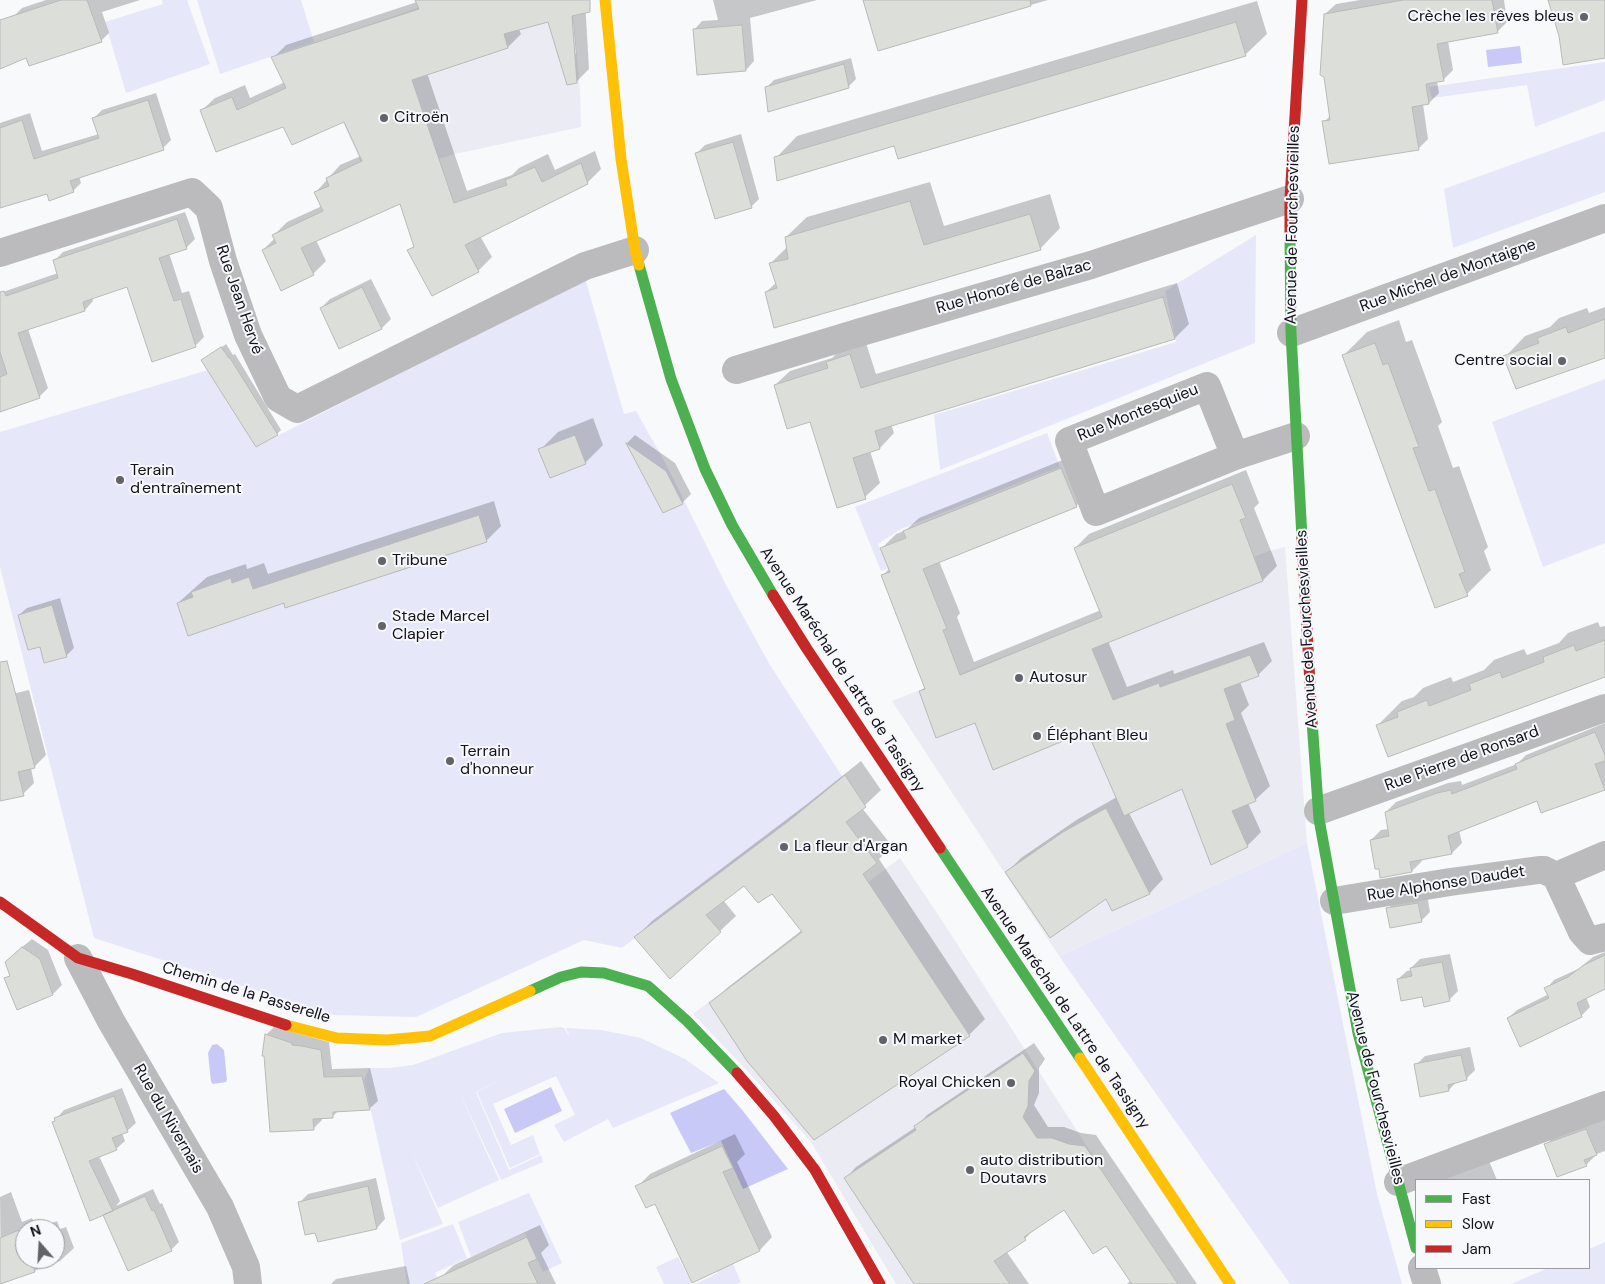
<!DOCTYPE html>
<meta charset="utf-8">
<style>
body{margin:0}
#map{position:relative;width:1605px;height:1284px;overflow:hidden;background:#f8f9fb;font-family:"DM Sans",sans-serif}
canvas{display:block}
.legend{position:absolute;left:1415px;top:1179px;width:175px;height:90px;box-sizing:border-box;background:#f7f8fc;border:1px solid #9b9ca1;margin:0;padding:6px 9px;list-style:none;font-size:15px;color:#111119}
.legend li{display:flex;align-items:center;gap:10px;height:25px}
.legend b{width:25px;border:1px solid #9b9ca1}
.north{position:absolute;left:15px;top:1219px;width:50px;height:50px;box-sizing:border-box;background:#f7f8fc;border:1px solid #9b9ca1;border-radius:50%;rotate:341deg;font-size:14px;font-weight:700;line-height:20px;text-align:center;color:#111119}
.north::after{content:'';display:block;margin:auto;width:18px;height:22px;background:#626268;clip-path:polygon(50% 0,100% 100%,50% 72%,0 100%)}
</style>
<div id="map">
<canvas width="1605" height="1284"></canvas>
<ul class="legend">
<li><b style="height:6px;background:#4caf50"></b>Fast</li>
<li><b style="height:6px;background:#ffc107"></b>Slow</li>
<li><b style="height:6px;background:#c62828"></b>Jam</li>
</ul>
<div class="north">N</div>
</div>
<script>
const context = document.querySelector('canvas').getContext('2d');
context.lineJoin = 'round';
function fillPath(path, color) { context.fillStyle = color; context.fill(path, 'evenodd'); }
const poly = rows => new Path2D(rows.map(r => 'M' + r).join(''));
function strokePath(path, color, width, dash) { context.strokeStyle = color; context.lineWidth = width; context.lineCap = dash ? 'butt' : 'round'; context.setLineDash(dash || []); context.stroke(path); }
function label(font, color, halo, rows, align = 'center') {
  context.font = font + ' "DM Sans",sans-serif'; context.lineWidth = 4; context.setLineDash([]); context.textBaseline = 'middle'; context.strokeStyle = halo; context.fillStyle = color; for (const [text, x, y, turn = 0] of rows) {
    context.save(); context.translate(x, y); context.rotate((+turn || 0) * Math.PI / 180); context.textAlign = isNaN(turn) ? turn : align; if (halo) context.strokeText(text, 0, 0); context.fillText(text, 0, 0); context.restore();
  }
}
const built = poly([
 [440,0,572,0,580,90,581,127,455,154,369,180,308,46],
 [1285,547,1307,843,1059,956,892,701,1269,551],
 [900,858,943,922,1099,1165,928,1284,896,1284,811,1142,754,1078,693,1014]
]);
const green = poly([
 [162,0,187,0,210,64,126,93,105,22,163,4],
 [197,0,301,0,314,42,220,74],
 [1605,62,1605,100,1535,127,1527,85,1432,98,1429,87],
 [1602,132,1605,132,1605,192,1453,248,1444,189],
 [1256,235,1255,343,940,470,934,415,1176,342,1165,291],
 [585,278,624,414,636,411,666,464,727,587,770,665,844,779,622,948,584,940,416,1017,333,1015,94,938,0,567,0,432,208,370,256,447],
 [1605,379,1605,543,1543,567,1492,422],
 [1047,433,1060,467,901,529,878,544,888,569,881,571,855,507],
 [1307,843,1377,1194,1402,1284,1290,1284,1059,956],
 [561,1027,564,1028,570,1037,566,1028,601,1030,641,1038,685,1059,719,1083,613,1128,608,1119,564,1142,554,1125,575,1115,556,1076,493,1104,511,1145,533,1135,540,1154,510,1168,477,1092,504,1078,476,1092,509,1170,541,1155,543,1162,501,1180,457,1087,499,1180,438,1208,412,1153,443,1224,400,1240,364,1080,369,1068,389,1068,413,1065,502,1033],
 [529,1193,562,1263,543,1272,525,1233,471,1257,458,1222],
 [453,1224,467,1258,435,1273,440,1284,407,1284,401,1243],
 [1605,1242,1605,1284,1511,1284,1548,1268,1589,1268,1589,1249],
 [678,1257,692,1284,664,1284,656,1267],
 [731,1259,741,1282,737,1284,695,1284,718,1273,714,1267]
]);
const water = poly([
 [1520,46,1522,63,1488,67,1486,50],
 [217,1044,224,1050,227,1080,226,1082,213,1084,211,1082,208,1053,212,1045],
 [551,1087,562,1111,515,1133,504,1109],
 [724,1089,743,1111,788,1169,743,1189,721,1141,691,1153,670,1113]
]);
const shadow = poly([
 [46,0,140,0,102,12,109,33,101,41,27,56,0,68,0,21,14,16,22,8],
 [417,0,585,0,589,69,576,82,549,21,519,29,521,34,508,47,427,73,467,191,512,175,519,168,548,154,555,170,595,151,601,169,588,182,480,236,492,257,479,270,433,295,409,250,415,245,401,202,316,240,326,261,313,274,263,250,275,238,274,235,287,222,322,206,316,192,340,165,361,156,345,120,284,126,201,111,215,98,245,85,250,98,285,82,273,58,286,45,417,2],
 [573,22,576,55,573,49,570,23],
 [713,0,817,0,750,18,754,61,746,70,694,30,702,21,718,20],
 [883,0,1048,0,879,49],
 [1360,0,1504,0,1507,22,1497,32,1448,41,1453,70,1443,80,1437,81,1439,93,1429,103,1423,104,1428,139,1418,149,1324,122,1331,115,1325,14,1336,4],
 [1257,1,1267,34,1245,55,895,145,776,158,797,136],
 [851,58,856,79,848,87,766,88,774,80],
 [156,93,171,140,163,148,79,176,81,183,73,191,48,192,0,206,0,123,30,113,42,151,99,134,94,118,102,110],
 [741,134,759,199,751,207,697,153,705,145],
 [930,182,944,226,1050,194,1060,228,1040,249,766,292,777,282,771,263,788,246,786,237,807,217],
 [185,212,195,239,186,248,169,253,182,293,189,291,204,337,195,346,128,285,92,297,93,301,85,310,28,329,48,388,39,397,0,410,0,293,58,273,54,261,63,252],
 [371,279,391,319,382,328,340,348,321,308,330,299],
 [1177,283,1189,324,1175,338,891,424,894,433,880,448,870,451,880,483,865,497,811,421,775,385,790,371,832,358,842,348,865,340,876,374],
 [1605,307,1605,356,1505,357,1525,336,1550,327,1559,318,1587,308,1589,313],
 [1399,320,1406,342,1412,340,1442,422,1438,426,1453,468,1459,466,1488,547,1484,551,1491,570,1467,594,1343,356,1367,332],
 [226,344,233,355,235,354,281,430,277,434,207,358],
 [593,418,603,445,585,463,540,450,558,432],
 [635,435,675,463,691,494,682,503,664,512,627,443],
 [1075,455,1090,492,1076,506,939,561,960,613,957,617,974,662,1101,610,1075,548,1089,534,1246,470,1259,503,1254,508,1277,566,1263,580,1108,641,1127,687,1173,670,1174,674,1264,642,1272,661,1258,675,1240,682,1249,705,1241,713,1270,786,1255,800,1248,803,1261,832,1247,846,1182,787,1129,813,1163,879,1150,893,1113,910,1107,897,1007,872,1021,858,1078,819,1117,797,1088,729,975,721,920,692,926,686,882,576,890,568,882,548,896,534,906,530,919,518],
 [494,501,501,526,486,541,285,601,178,603,207,577,246,564,247,569,264,563,268,574],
 [60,598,74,648,66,656,19,615,27,608],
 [1598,622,1600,627,1605,626,1605,675,1377,726,1402,701,1414,697,1423,688,1451,677,1453,682,1484,670,1494,660,1524,649,1527,655,1559,643,1568,633],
 [29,690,46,755,34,767,31,768,34,783,23,794,0,800,0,697],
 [1605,723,1605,789,1542,811,1537,800,1459,830,1462,843,1452,853,1421,859,1422,861,1412,871,1371,840,1381,830,1389,829,1386,812,1396,802,1448,783,1461,781,1462,785,1517,764,1526,755],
 [861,761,881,790,862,808,892,846,879,859,985,1019,969,1035,711,1004,727,988,802,930,772,892,745,884,723,900,736,916,720,931,636,937,652,921,807,804],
 [1427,895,1430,912,1421,921,1388,909,1396,900],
 [32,939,48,950,62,985,53,994,17,1008,6,979,11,974,15,953],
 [1605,952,1605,988,1586,997,1590,1007,1581,1016,1508,1018,1517,1010,1549,994,1546,989,1554,980,1578,969,1593,957],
 [1450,954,1458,991,1449,1000,1398,979,1407,971,1412,970,1411,968,1420,959],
 [274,1027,329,1042,332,1069,370,1068,378,1101,369,1109,339,1110,333,1116,322,1117,322,1120,314,1128,266,1035],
 [1034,1043,1045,1059,1039,1068,1039,1093,1034,1105,1048,1127,1064,1127,1081,1133,1096,1135,1197,1284,1127,1284,1131,1280,1106,1244,1064,1208,1036,1227,1025,1239,1006,1251,1029,1284,915,1284,845,1179,856,1167,916,1127,927,1115],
 [1470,1047,1475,1070,1466,1079,1457,1081,1449,1090,1416,1065,1425,1056],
 [122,1088,136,1123,127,1131,122,1133,125,1141,116,1149,99,1156,120,1201,116,1206,153,1189,160,1204,162,1203,179,1242,171,1250,105,1215,56,1119,64,1110],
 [1605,1117,1605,1151,1594,1155,1595,1156,1586,1165,1546,1145,1554,1136],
 [735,1134,745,1154,737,1162,772,1237,760,1250,692,1281,656,1202,637,1187,650,1174],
 [1489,1161,1497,1180,1444,1180,1448,1176],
 [376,1178,385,1219,377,1228,316,1231,299,1203,308,1194],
 [11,1192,22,1222,32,1218,36,1229,25,1229,25,1259,55,1259,55,1229,37,1229,57,1221,60,1229,66,1227,74,1248,60,1261,1,1284,0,1197],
 [540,1225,549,1245,541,1253,556,1284,444,1284,441,1277,454,1265],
 [406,1266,410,1284,331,1284,336,1279]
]);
const building = poly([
 [61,0,87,0,102,42,29,66,26,58,0,69,0,20,61,0],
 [415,0,590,0,590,12,572,16,577,83,567,85,548,22,504,34,508,48,412,80,454,203,507,185,505,180,535,167,542,182,581,163,588,184,465,245,479,272,432,296,407,250,414,247,400,204,301,248,314,275,281,291,262,250,276,243,272,235,323,211,314,192,329,186,326,178,362,161,344,122,292,145,283,127,216,152,200,110,232,97,237,110,286,88,271,57,419,9,415,0],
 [863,0,1030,0,1031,6,878,51,863,0],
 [1403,0,1492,0,1498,33,1437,44,1444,81,1426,84,1429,104,1412,107,1419,150,1329,164,1322,121,1330,120,1324,77,1320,75,1324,14,1403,0],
 [1548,0,1605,0,1605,58,1563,65,1559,36,1548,0],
 [1236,22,1246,56,898,159,894,146,777,181,774,157,1236,22],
 [742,25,746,71,697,75,693,29,742,25],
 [844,64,849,88,768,112,765,87,844,64],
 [148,100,164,150,70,181,74,192,49,201,47,194,0,208,0,128,22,120,34,159,99,138,92,118,148,100],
 [733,142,752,208,715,219,695,153,733,142],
 [910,201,924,245,1030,214,1041,250,774,328,765,292,777,288,769,263,788,259,785,237,910,201],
 [177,219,187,249,159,258,174,301,181,299,196,347,152,362,127,287,83,302,85,311,18,333,40,398,0,412,0,377,7,374,0,352,0,292,4,291,6,296,58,278,53,260,177,219],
 [362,287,382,329,339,349,320,308,362,287],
 [1163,297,1175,339,875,431,880,449,853,458,866,499,837,508,810,422,787,429,774,385,828,368,826,362,850,354,861,388,1163,297],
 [1605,319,1605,358,1516,389,1503,356,1539,343,1537,338,1566,327,1568,333,1605,319],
 [1375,343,1383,365,1388,363,1419,447,1413,448,1429,491,1435,489,1465,572,1459,574,1468,596,1435,608,1342,355,1375,343],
 [221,347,229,358,230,358,278,435,256,447,201,360,221,347],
 [575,435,586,464,550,478,538,449,575,435],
 [626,443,666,471,683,504,663,513,626,443],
 [1061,468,1077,507,923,569,947,629,943,630,960,675,1102,617,1074,548,1232,484,1246,518,1240,520,1263,581,1092,649,1113,700,1159,683,1160,687,1250,655,1259,676,1224,689,1235,720,1226,724,1256,801,1232,811,1248,847,1211,865,1182,789,1124,816,1087,731,993,770,975,723,936,738,919,691,925,689,881,575,890,572,880,548,906,538,903,531,1061,468],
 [479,515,487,542,285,608,284,603,188,636,177,603,193,597,191,592,231,578,232,583,249,577,253,589,479,515],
 [52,605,67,657,44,663,40,647,28,650,18,615,52,605],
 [1605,640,1605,677,1388,757,1376,725,1398,717,1397,712,1427,700,1429,706,1471,690,1469,684,1500,672,1502,678,1544,662,1543,657,1574,645,1576,651,1605,640],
 [7,661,35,768,18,772,24,796,0,801,0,662,7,661],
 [1595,732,1605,755,1605,761,1595,764,1605,790,1541,813,1537,801,1448,836,1452,854,1410,862,1412,872,1380,878,1379,869,1375,869,1370,840,1389,836,1385,812,1437,793,1451,790,1452,794,1517,769,1515,764,1595,732],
 [845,775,866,807,846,822,877,863,863,874,970,1036,814,1140,747,1061,709,1003,802,932,772,894,758,903,744,886,706,915,721,932,670,979,634,937,790,820,845,775],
 [1106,808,1150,894,1112,911,1106,899,1050,938,1005,872,1063,832,1106,808],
 [1418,903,1422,922,1390,928,1386,908,1418,903],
 [22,947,40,959,53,995,17,1010,4,978,10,976,5,962,22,947],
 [1605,955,1605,989,1577,1003,1582,1017,1520,1047,1507,1018,1549,998,1544,988,1568,977,1584,965,1605,955],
 [1442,962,1450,1001,1424,1007,1422,997,1401,1001,1397,979,1412,976,1410,968,1442,962],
 [265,1034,292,1043,292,1045,302,1046,321,1050,324,1077,362,1076,370,1110,333,1112,333,1118,313,1119,314,1130,270,1132,264,1056,262,1056,265,1034],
 [1023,1053,1035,1071,1029,1081,1028,1106,1023,1117,1037,1138,1052,1138,1069,1144,1085,1146,1178,1284,1132,1284,1106,1246,1093,1254,1064,1210,1024,1237,1026,1240,994,1261,1010,1284,914,1284,844,1178,916,1130,914,1126,1023,1053],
 [1461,1055,1467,1080,1448,1085,1449,1091,1420,1097,1414,1064,1461,1055],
 [114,1096,128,1132,112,1138,117,1150,89,1161,113,1211,90,1221,52,1122,55,1121,54,1118,114,1096],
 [1586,1129,1597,1155,1584,1160,1587,1166,1557,1177,1544,1144,1586,1129],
 [722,1146,733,1168,723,1172,760,1251,692,1283,655,1204,646,1208,635,1186,722,1146],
 [368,1186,377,1229,318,1242,315,1233,305,1235,298,1202,368,1186],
 [145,1196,152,1211,154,1210,172,1251,128,1271,103,1215,145,1196],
 [19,1230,25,1247,25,1259,30,1259,35,1272,0,1284,0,1238,19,1230],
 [527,1237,537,1259,528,1263,538,1284,424,1284,527,1237]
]);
const street = poly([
 [0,253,192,192,209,208,223,261,248,335,278,398,297,409,585,266,635,250],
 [1291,333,1605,218],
 [736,370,861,332,1091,265,1290,199],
 [1235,456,1207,386,1069,441,1096,512,1235,456,1296,436],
 [1318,811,1605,708],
 [1556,876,1582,932,1590,941,1605,937],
 [1334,901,1450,882,1539,870,1544,870,1556,876,1605,855],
 [78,958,111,1021,220,1207,246,1267,248,1284],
 [1398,1182,1605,1105],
 [1422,1268,1427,1284]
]);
const fast = poly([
 [1290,235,1291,333,1302,538],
 [639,265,671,379,705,469,732,525,773,595],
 [1312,721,1319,819,1358,1033,1416,1248],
 [940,848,1080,1058],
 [530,991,561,977,581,972,604,973,648,986,687,1021,737,1073]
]);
const slow = poly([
 [605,0,621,159,635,250,639,265],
 [286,1025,337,1038,387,1040,430,1036,530,991],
 [1080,1058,1230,1284]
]);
const jam = poly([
 [1290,235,1290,199,1302,0],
 [1302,538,1312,721],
 [773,595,807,649,940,848],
 [0,902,78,958,132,974,286,1025],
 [737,1073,774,1116,815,1170,880,1284]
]);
const markers = [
 [1584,17,5,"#626268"],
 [384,118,5,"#626268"],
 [1562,361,5,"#626268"],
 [120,480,5,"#626268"],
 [382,561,5,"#626268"],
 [382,626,5,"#626268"],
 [1019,678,5,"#626268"],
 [1037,736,5,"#626268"],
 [450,761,5,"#626268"],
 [784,847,5,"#626268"],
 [883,1040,5,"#626268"],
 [1011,1083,5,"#626268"],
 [970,1170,5,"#626268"]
];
const poiNames = [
 ["Crèche les rêves bleus",1574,17,"right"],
 ["Citroën",394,118],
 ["Centre social",1552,361,"right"],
 ["Terain",130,471],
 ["d'entraînement",130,489],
 ["Tribune",392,561],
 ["Stade Marcel",392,617],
 ["Clapier",392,635],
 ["Autosur",1029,678],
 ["Éléphant Bleu",1047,736],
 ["Terrain",460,752],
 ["d'honneur",460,770],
 ["La fleur d'Argan",794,847],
 ["M market",893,1040],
 ["Royal Chicken",1001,1083,"right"],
 ["auto distribution",980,1161],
 ["Doutavrs",980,1179]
];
const streetNames = [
 ["Avenue de Fourchesvieilles",1293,225,-89],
 ["Rue Michel de Montaigne",1448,276,-20],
 ["Rue Honoré de Balzac",1014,287,-16],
 ["Rue Jean Hervé",239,300,71],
 ["Rue Montesquieu",1138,413,-22],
 ["Avenue de Fourchesvieilles",1307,629,-93],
 ["Avenue Maréchal de Lattre de Tassigny",842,670,57],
 ["Rue Pierre de Ronsard",1462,759,-20],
 ["Rue Alphonse Daudet",1446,884,-9],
 ["Chemin de la Passerelle",246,993,17],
 ["Avenue Maréchal de Lattre de Tassigny",1065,1008,56],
 ["Avenue de Fourchesvieilles",1375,1088,76],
 ["Rue du Nivernais",168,1119,60]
];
fillPath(built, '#eaebf3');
fillPath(green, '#e6e8f9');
fillPath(water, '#c8c9f6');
fillPath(shadow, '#0003');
fillPath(building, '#dcdeda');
strokePath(building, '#b9bab7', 1);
strokePath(street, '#bbbbbe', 28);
strokePath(fast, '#4caf50', 11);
strokePath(slow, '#ffc107', 11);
strokePath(jam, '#c62828', 11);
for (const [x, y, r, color] of markers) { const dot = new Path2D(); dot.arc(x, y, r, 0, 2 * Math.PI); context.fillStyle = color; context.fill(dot); strokePath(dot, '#f7f8fc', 2); }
label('16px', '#111119', '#f7f8fc', poiNames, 'left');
label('16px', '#111119', '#f7f8fc', streetNames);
</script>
